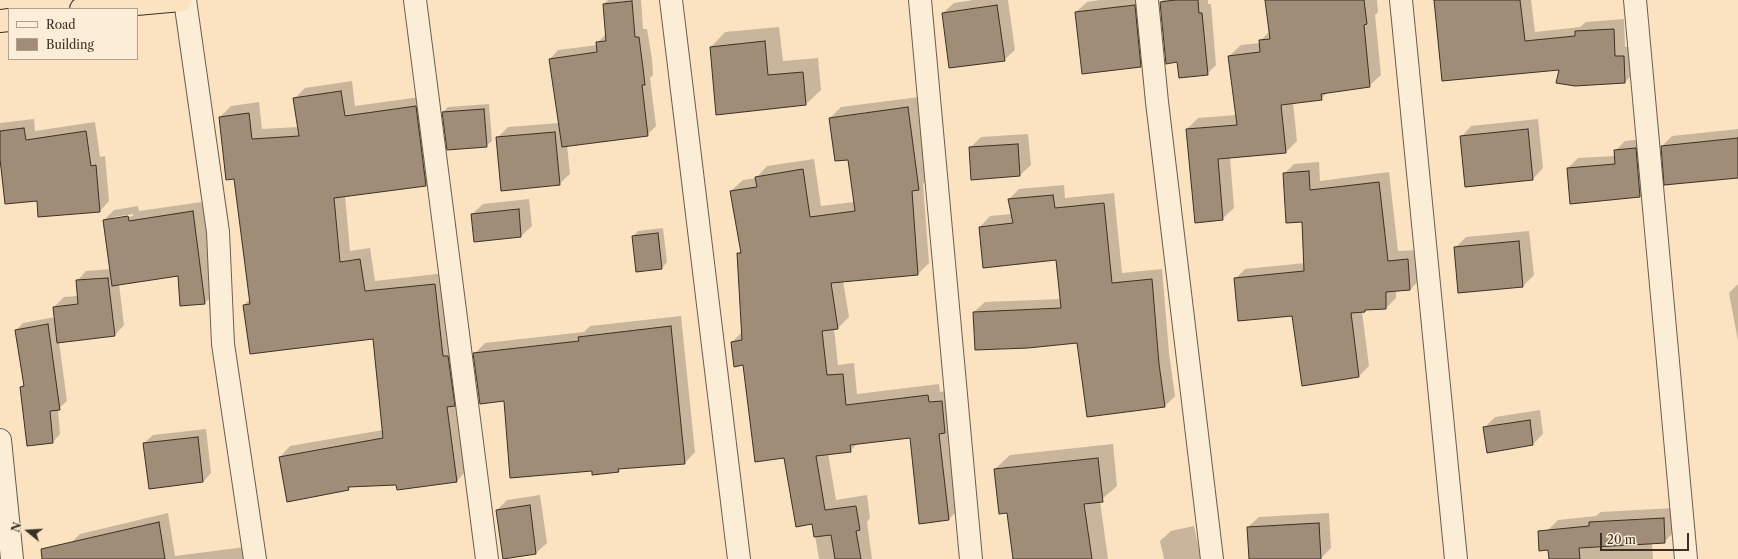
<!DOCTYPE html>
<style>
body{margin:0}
#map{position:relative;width:1738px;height:559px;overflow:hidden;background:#fbe3c2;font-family:"Libre Caslon Text",serif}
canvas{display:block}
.legend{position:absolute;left:8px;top:8px;width:130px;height:52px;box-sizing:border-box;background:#fcedd7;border:1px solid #afa190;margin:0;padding:5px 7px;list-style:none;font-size:12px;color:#3b3025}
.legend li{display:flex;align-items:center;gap:8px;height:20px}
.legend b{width:20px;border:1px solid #afa190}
.north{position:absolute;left:8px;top:511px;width:40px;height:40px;-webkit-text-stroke:3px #fcedd7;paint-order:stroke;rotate:288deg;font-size:11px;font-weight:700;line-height:16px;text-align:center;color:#3b3025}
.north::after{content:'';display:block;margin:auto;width:14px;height:18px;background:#3b3025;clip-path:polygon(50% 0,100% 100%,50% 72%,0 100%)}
.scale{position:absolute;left:1600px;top:533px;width:89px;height:18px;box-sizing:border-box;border:2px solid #3b3025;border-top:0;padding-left:5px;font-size:12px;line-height:14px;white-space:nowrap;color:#3b3025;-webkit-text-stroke:3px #fcedd7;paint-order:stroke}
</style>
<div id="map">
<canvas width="1738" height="559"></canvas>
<ul class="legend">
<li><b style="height:5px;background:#fcedd7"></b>Road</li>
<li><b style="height:11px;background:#9f8d77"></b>Building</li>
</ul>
<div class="north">N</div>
<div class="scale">20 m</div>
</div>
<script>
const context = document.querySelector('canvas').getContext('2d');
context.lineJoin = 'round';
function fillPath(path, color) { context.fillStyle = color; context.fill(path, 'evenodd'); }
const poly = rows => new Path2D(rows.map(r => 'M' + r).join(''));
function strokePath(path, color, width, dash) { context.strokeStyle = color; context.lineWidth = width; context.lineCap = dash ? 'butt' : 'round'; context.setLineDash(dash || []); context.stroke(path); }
const shadow = poly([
 [608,0,641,0,643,29,647,29,652,59,653,75,650,78,656,126,647,135,567,145,570,174,559,184,497,138,508,127,559,123,550,59,558,50,598,45,597,43,606,34,604,4],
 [973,0,1008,0,1015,50,1004,60,943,13,954,3],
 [1100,0,1146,0,1151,55,1141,66,1076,12,1087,2],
 [1163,0,1208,0,1208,4,1211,4,1216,65,1207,74,1178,61,1161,2],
 [1266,0,1377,0,1378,12,1375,15,1381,75,1369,86,1328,92,1321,99,1293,102,1297,141,1286,152,1230,157,1234,208,1222,219,1187,129,1198,118,1237,115,1229,56,1241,45,1260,43,1260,41,1270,31],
 [1435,0,1531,0,1535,32,1580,27,1586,22,1624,19,1625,47,1634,46,1635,72,1625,82,1560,69],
 [779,27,783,61,818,58,821,90,806,104,717,114,711,47,725,32],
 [352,81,355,106,427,96,437,174,426,185,345,195,350,251,370,248,375,281,446,273,467,470,457,481,352,486,348,489,280,457,290,446,383,430,374,338,244,305,251,298,235,178,220,117,231,106,259,102,262,129,298,127,294,99,305,88],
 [919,97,929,178,923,184,929,263,918,274,843,281,849,317,838,328,834,328,838,365,854,363,857,394,939,384,940,392,952,390,960,508,949,519,911,436,858,443,850,451,828,453,836,500,867,495,870,518,867,522,872,559,819,559,813,523,744,364,732,342,742,332,738,254,741,251,731,191,743,180,756,178,767,166,814,159,821,206,854,202,849,159,830,118,841,107],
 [489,104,492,141,486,146,443,112,448,107],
 [34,119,35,131,95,122,100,157,105,156,109,201,100,211,38,200,0,154,0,123],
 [1538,119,1543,168,1533,179,1461,137,1471,126],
 [1738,129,1738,177,1662,146,1672,136],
 [1028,134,1031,165,1020,175,970,148,981,137],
 [1645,139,1649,187,1640,197,1568,168,1578,158,1615,156,1615,151,1625,141],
 [1319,162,1320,181,1389,172,1398,251,1418,250,1420,279,1410,290,1396,290,1396,298,1386,308,1368,308,1365,311,1362,312,1369,366,1359,376,1302,385,1293,315,1235,279,1245,269,1305,263,1303,221,1284,174,1294,164],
 [1064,185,1065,198,1114,193,1122,273,1162,269,1169,353,1175,396,1165,406,1078,342,974,312,985,302,1061,299,1057,259,980,227,990,216,1012,214,1009,199,1019,189],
 [529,199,532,226,521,236,475,241,472,214,483,204],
 [202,202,215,293,205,303,179,275,119,284,124,325,115,335,59,342,67,401,58,409,60,434,53,442,21,387,25,383,16,330,23,323,55,317,54,307,64,297,78,296,77,281,86,271,111,269,104,220,114,210,138,206,139,211],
 [133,214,133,216,114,219,114,217],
 [663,228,667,262,662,268,633,236,638,231],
 [1529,231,1534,275,1523,286,1459,292,1455,248,1466,237],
 [1738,284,1738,341,1729,293],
 [681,316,695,452,685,463,621,468,618,471,593,470,505,400,474,354,485,343,584,332,590,326],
 [1540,410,1543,434,1533,444,1484,428,1495,417],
 [206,429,211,473,203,482,144,443,153,435],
 [1113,444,1117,486,1100,501,1108,559,1014,559,1007,512,995,469,1010,455],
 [540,495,547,543,536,553,503,558,497,510,507,500],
 [1674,508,1675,531,1664,542,1652,543,1653,559,1550,559,1547,531,1558,520,1596,516,1601,512],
 [168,513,175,556,245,547,246,559,75,559,71,543,80,534],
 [1329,513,1331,548,1321,558,1250,559,1248,527,1259,517],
 [1194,526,1201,559,1164,559,1160,541,1171,531]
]);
const building = poly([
 [1175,0,1198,0,1199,13,1202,13,1208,75,1179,78,1177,62,1166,64,1160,2,1175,0],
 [1265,0,1364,0,1367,24,1364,25,1370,87,1321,94,1322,100,1281,105,1286,153,1218,159,1223,220,1195,223,1186,129,1237,125,1228,56,1260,52,1259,40,1270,39,1265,0],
 [1434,0,1520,0,1525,41,1575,36,1575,31,1614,29,1615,56,1624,56,1625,83,1575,86,1556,83,1559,70,1442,81,1434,0],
 [632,1,635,37,639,37,643,68,645,85,642,85,648,136,562,147,549,59,597,52,596,42,606,41,603,4,632,1],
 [997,5,1005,61,949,68,942,13,997,5],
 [1135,5,1141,67,1082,74,1075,12,1135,5],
 [765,41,768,75,803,72,806,105,716,115,710,47,765,41],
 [341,91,345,116,416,106,426,186,334,198,340,262,360,259,365,291,435,284,443,356,448,356,455,406,447,407,457,482,397,490,396,485,348,487,349,490,287,502,279,457,383,438,373,339,250,354,243,305,250,304,234,179,226,180,219,117,249,113,252,139,299,136,293,98,341,91],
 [908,107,919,190,912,191,918,275,831,283,838,329,822,331,827,375,843,374,846,405,928,395,929,402,942,401,945,433,939,434,949,520,919,524,910,438,850,445,851,452,816,456,825,510,856,506,860,530,856,531,861,559,835,559,831,535,814,537,812,524,796,527,784,458,755,462,743,365,734,367,731,342,742,340,737,253,741,253,730,191,757,187,755,177,803,169,810,217,855,211,848,160,835,161,829,118,908,107],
 [484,109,487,147,447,150,442,112,484,109],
 [24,128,26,140,86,131,91,166,96,165,100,212,38,217,37,201,5,204,0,159,0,131,24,128],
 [1528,129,1533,180,1465,187,1460,136,1528,129],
 [555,132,560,185,501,191,496,137,555,132],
 [1738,138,1738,178,1664,185,1661,146,1738,138],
 [1018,144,1020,176,971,180,969,147,1018,144],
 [1636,148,1640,197,1570,204,1567,168,1615,164,1614,150,1636,148],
 [1309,171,1310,190,1379,182,1388,261,1408,259,1410,290,1386,292,1386,309,1365,310,1365,312,1351,313,1359,377,1302,386,1292,316,1238,321,1234,278,1304,271,1302,222,1286,223,1283,173,1309,171],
 [1053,195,1055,208,1104,203,1112,283,1152,279,1159,364,1165,407,1087,417,1077,343,1028,348,975,350,973,312,1061,308,1056,260,983,268,979,227,1013,223,1008,199,1053,195],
 [519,209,521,237,474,242,471,214,519,209],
 [193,211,205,304,180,306,178,276,112,286,103,220,128,216,129,221,193,211],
 [658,233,662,269,636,272,632,236,658,233],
 [1519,241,1523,287,1458,293,1454,247,1519,241],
 [108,278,115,336,57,343,53,307,78,304,76,280,108,278],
 [48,324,60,410,50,411,53,443,27,446,20,387,24,386,15,330,48,324],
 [671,326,685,464,618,469,619,472,592,475,592,471,510,478,504,401,480,404,473,353,579,341,578,337,671,326],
 [1530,420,1533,445,1487,453,1483,427,1530,420],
 [198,437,203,482,149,489,143,443,198,437],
 [1098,458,1103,502,1084,504,1092,559,1013,559,1007,513,999,514,994,469,1098,458],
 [530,505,536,554,503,559,496,510,530,505],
 [1664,518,1665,543,1579,548,1580,559,1549,559,1548,550,1539,551,1538,531,1589,526,1589,522,1664,518],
 [159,522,165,559,42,559,41,549,159,522],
 [1319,523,1321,559,1249,559,1247,527,1319,523]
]);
const street = poly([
 [185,0,218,232,223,344,255,559],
 [415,0,487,559],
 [671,0,739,559],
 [920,0,971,559],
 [1147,0,1157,102,1212,559],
 [1401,0,1456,559],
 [1635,0,1686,559],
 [0,440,12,559]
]);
const highway = poly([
 [81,9,181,0],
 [0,21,9,20]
]);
fillPath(shadow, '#0003');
fillPath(building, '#9f8d77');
strokePath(building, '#3b3025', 1);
strokePath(street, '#6b5d4c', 24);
strokePath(highway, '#3b3025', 24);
strokePath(street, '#fcedd7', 22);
strokePath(highway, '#fbe3c2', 22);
</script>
